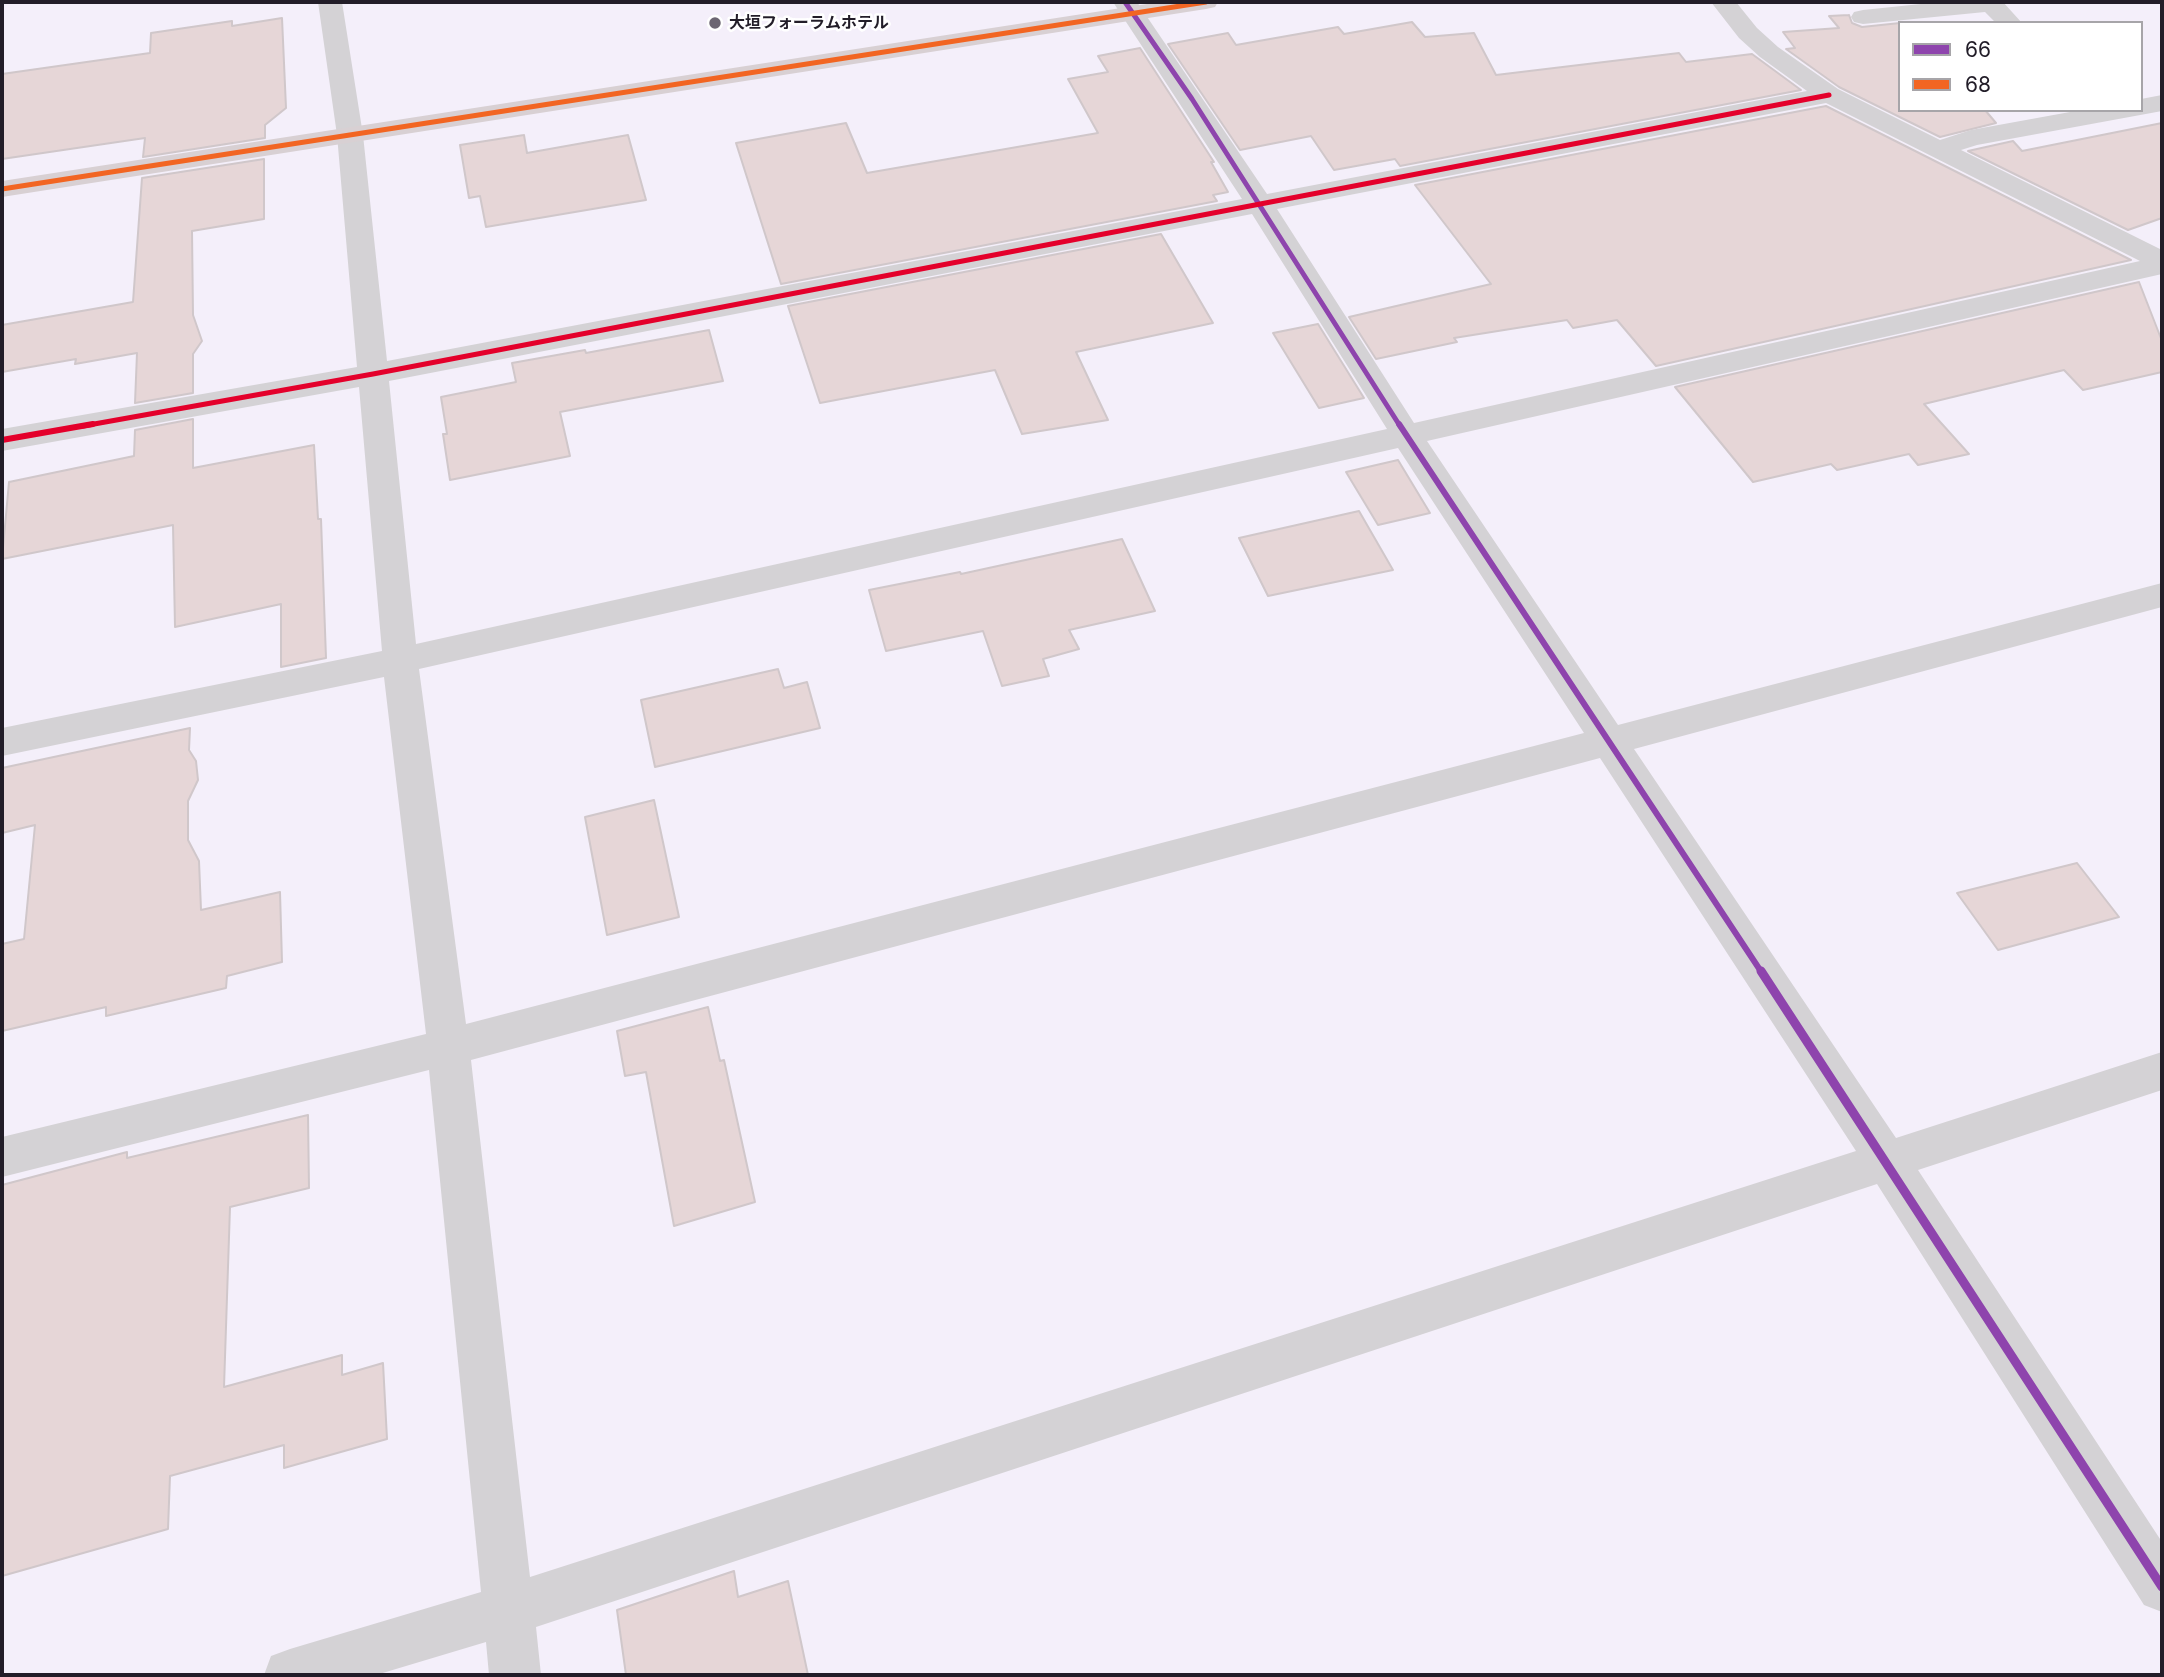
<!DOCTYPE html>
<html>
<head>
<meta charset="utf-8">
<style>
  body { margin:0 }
  #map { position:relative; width:2164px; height:1677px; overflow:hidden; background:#f4effa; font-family:Inter,sans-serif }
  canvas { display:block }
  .frame { position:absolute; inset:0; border:4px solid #221d28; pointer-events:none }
  .legend { position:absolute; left:1898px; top:21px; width:245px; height:91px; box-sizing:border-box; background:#fff; border:2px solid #a7a5a9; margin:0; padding:9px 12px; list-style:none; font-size:21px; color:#221d28 }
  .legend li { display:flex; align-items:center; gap:14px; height:35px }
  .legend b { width:35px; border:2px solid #a7a5a9 }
</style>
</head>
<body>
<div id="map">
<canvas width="2164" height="1677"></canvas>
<div class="frame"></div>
<ul class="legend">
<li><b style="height:9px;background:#8e44ad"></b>66</li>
<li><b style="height:9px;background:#f26522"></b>68</li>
</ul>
</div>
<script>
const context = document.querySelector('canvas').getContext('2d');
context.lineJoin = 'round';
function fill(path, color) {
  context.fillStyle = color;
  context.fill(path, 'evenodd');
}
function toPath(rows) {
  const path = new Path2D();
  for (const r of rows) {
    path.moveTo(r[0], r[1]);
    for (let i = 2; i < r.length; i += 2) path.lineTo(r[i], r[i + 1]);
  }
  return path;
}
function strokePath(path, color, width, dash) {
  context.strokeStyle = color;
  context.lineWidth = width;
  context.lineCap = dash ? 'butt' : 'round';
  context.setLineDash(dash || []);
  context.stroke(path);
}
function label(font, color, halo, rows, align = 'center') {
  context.font = font + ' Inter,"Noto Sans JP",sans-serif';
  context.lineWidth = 5;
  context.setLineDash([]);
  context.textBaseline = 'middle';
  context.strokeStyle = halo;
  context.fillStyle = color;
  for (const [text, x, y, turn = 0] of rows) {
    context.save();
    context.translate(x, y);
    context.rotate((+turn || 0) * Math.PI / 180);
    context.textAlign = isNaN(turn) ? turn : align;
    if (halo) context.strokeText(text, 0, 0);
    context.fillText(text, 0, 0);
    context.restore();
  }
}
const building = toPath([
  [1849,15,1852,23,1862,27,1900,23,1900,110,1985,110,1996,123,1940,137,1839,87,1786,49,1795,48,1783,32,1839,28,1829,16,1849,15],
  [282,18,286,108,265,125,265,138,143,157,145,138,2,159,2,74,150,53,151,33,232,21,232,26,282,18],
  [1412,22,1425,37,1474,33,1496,75,1679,53,1686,62,1752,54,1801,90,1400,166,1395,159,1334,170,1311,136,1240,150,1168,44,1228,33,1236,45,1338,27,1344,34,1412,22],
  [1140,48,1214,162,1211,162,1228,192,1213,195,1217,201,781,284,736,143,846,123,867,173,1098,133,1068,79,1108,72,1098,56,1140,48],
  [1826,106,2131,260,1656,366,1617,320,1573,328,1567,320,1454,338,1457,342,1376,359,1349,317,1491,284,1415,185,1826,106],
  [2162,123,2162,218,2128,230,1968,151,2013,141,2022,151,2162,123],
  [524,135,527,153,628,135,646,200,486,227,480,196,469,198,460,145,524,135],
  [264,159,264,219,192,231,193,315,202,341,193,354,193,393,135,403,137,353,75,364,76,359,2,372,2,325,133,302,142,178,264,159],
  [1161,234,1213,323,1076,352,1108,420,1022,434,995,370,820,403,788,306,1161,234],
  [2139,282,2162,341,2162,372,2083,390,2064,370,1924,404,1969,454,1918,465,1909,454,1837,470,1831,464,1753,482,1675,387,2139,282],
  [1318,324,1364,398,1319,408,1273,333,1318,324],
  [709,330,723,381,560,412,570,456,450,480,443,434,447,434,441,397,516,382,512,363,585,350,586,353,709,330],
  [193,419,193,468,314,445,318,519,321,519,326,658,281,667,281,604,175,627,173,525,2,559,9,482,134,456,135,430,193,419],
  [1398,460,1430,513,1378,525,1346,472,1398,460],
  [1359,511,1393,570,1268,596,1239,538,1359,511],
  [1122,539,1155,611,1069,630,1079,649,1043,659,1049,676,1002,686,983,631,886,651,869,590,960,572,961,574,1122,539],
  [778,669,784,688,807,682,820,728,655,767,641,700,778,669],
  [190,728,189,750,196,761,198,780,188,801,188,840,199,861,201,910,280,892,282,962,227,976,226,988,106,1016,106,1007,2,1031,2,944,24,939,35,825,2,833,2,768,190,728],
  [654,800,679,917,607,935,585,817,654,800],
  [2077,863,2119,917,1998,950,1957,893,2077,863],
  [708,1007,720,1061,724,1060,755,1202,674,1226,646,1072,625,1076,617,1031,708,1007],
  [308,1115,309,1188,230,1207,224,1387,342,1355,342,1375,383,1363,387,1439,284,1468,284,1445,170,1476,168,1529,2,1576,2,1185,127,1152,127,1158,308,1115],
  [734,1571,738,1597,788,1581,808,1675,626,1675,617,1610,734,1571]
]);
const minor = toPath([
  [318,2,342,2,363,135,387,361,1242,199,1113,2,1137,2,1267,194,1807,91,1760,57,1739,38,1711,2,1736,2,1757,28,1778,47,1838,89,1940,140,1971,130,2081,110,2141,110,2141,99,2162,95,2162,111,1977,145,1961,150,2162,250,2162,274,1427,441,1618,725,2162,583,2162,607,1634,749,1896,1138,2162,1052,2162,1090,1918,1170,2162,1542,2162,1612,2144,1605,1877,1184,536,1627,541,1675,489,1675,486,1642,376,1675,264,1675,271,1656,290,1649,481,1592,429,1070,2,1177,2,1137,426,1034,384,677,2,756,2,728,382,651,359,387,2,451,2,429,357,367,337,135,318,2],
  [1826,103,2140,261,1414,423,1277,209,1826,103],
  [1252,214,1387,429,416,644,389,381,1252,214],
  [1398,448,1584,733,466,1024,419,669,1398,448],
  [1600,758,1856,1151,530,1577,471,1060,1600,758],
  [1940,2,2003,2,2022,23,1996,23,1985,12,1863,24,1854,22,1851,17,1854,12,1863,10,1940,2]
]);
const major = toPath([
  [1160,2,1218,2,1215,7,1206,9,2,197,2,181,1160,2]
]);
const bus1Far2 = toPath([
  [1125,2,1192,99,1400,426]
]);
const bus1Far1 = toPath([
  [1399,424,1762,973]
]);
const bus1 = toPath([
  [1761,971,2162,1587]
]);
const bus2 = toPath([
  [2,189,1206,2]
]);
const bus3Far1 = toPath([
  [83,426,373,374,1829,95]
]);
const bus3 = toPath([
  [2,440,93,424]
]);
const markers = [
  [715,23,7,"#6c6672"]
];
const farPoinames = [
  ["大垣フォーラムホテル",729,23]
];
fill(building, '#e6d6d7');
strokePath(building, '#d0c7ca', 2);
fill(minor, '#d4d2d5');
fill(major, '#d8d0d3');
strokePath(bus1Far2, '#8e44ad', 5);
strokePath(bus1Far1, '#8e44ad', 6);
strokePath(bus1, '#8e44ad', 9);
strokePath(bus2, '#f26522', 5);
strokePath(bus3Far1, '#e4002b', 5);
strokePath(bus3, '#e4002b', 6);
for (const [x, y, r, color] of markers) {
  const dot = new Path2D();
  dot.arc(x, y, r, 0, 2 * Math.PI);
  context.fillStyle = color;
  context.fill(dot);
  strokePath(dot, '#fff', 2.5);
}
label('bold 16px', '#221d28', '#fff', farPoinames, 'left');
</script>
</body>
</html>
